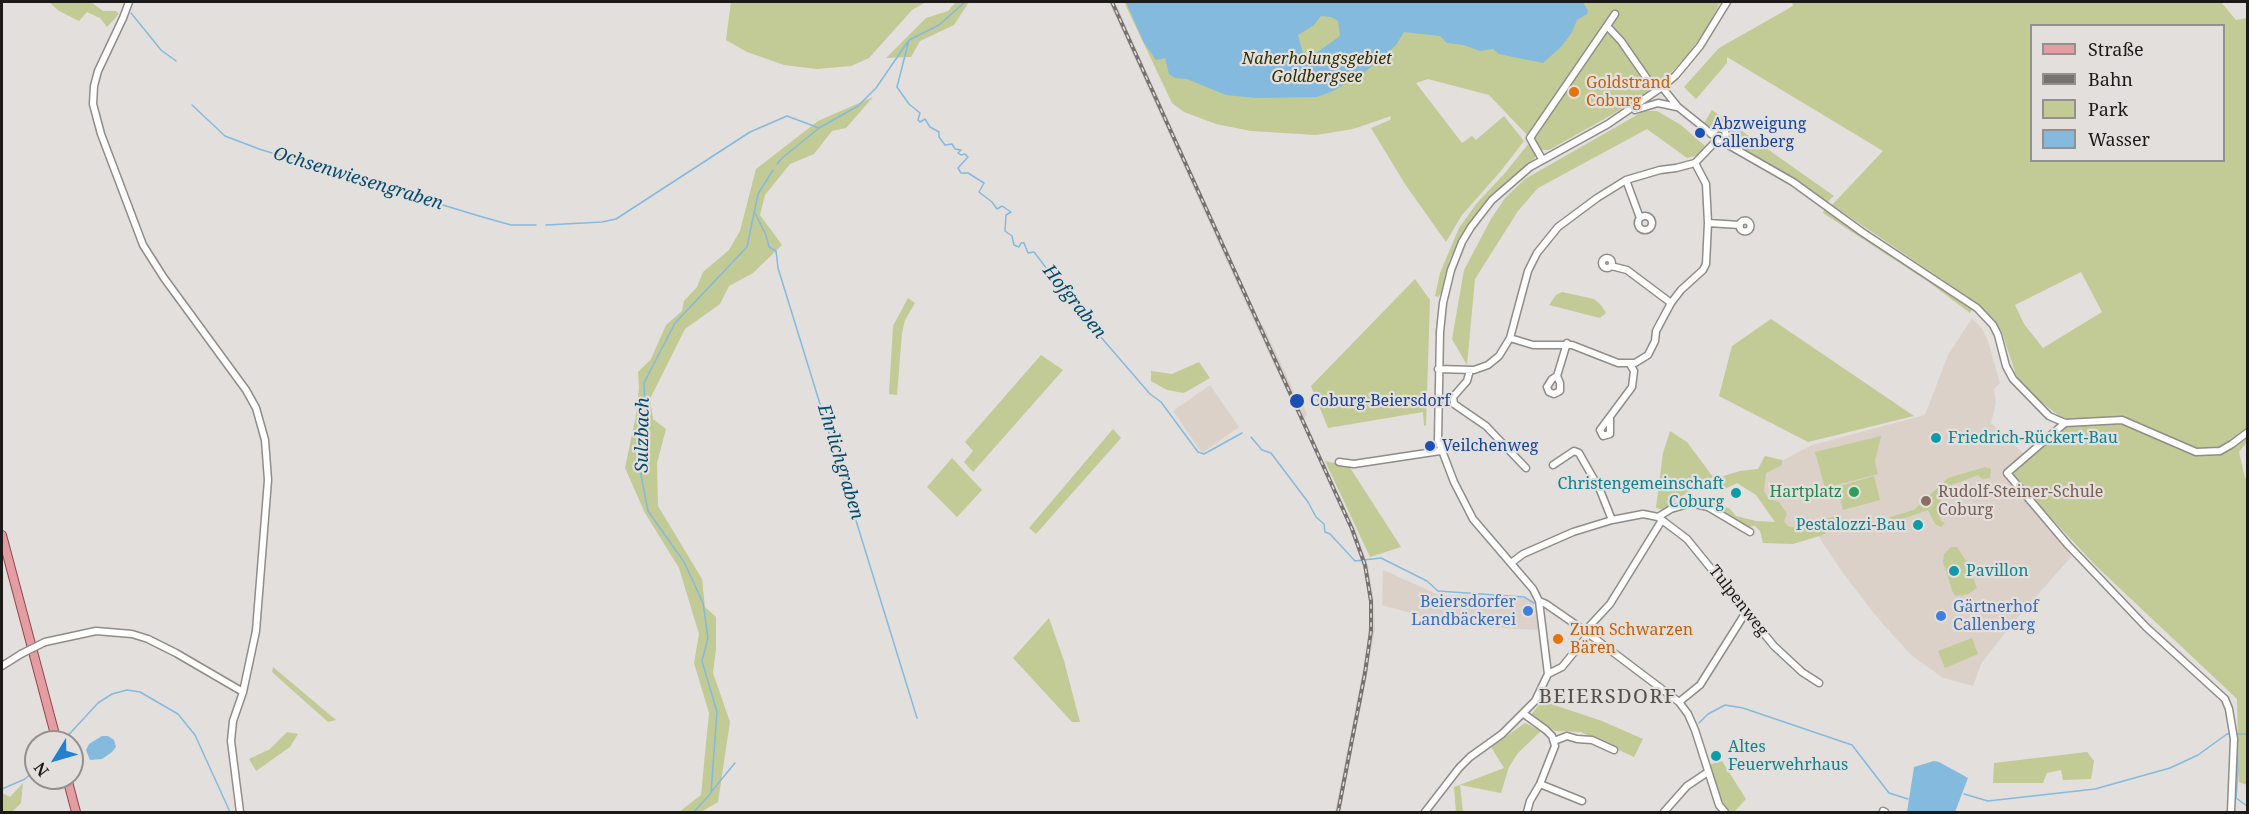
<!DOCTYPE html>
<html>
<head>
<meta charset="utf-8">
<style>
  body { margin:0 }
  #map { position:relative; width:2249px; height:814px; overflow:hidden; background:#e3dfdc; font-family:"Noto Serif",serif }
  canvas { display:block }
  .frame { position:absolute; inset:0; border:3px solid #1c1a19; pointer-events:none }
  .legend { position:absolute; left:2030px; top:24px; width:195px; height:138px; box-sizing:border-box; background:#e3dfdc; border:2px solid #93908e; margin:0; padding:8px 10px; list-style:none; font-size:18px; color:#1c1a19 }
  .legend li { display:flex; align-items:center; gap:12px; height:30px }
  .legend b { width:30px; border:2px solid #93908e }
  .north { position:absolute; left:24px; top:730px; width:60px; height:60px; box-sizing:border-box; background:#e3dfdc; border:2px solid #93908e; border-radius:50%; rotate:233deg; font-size:16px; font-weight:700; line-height:24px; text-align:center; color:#1c1a19 }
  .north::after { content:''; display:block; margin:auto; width:21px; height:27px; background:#2480cc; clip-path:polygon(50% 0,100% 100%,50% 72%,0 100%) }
</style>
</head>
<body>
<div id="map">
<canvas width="2249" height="814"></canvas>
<div class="frame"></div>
<ul class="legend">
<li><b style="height:8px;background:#e49ea3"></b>Straße</li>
<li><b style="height:8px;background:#757270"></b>Bahn</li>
<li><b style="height:16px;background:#c2ca96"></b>Park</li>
<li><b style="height:16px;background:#84bade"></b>Wasser</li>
</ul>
<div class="north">N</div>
</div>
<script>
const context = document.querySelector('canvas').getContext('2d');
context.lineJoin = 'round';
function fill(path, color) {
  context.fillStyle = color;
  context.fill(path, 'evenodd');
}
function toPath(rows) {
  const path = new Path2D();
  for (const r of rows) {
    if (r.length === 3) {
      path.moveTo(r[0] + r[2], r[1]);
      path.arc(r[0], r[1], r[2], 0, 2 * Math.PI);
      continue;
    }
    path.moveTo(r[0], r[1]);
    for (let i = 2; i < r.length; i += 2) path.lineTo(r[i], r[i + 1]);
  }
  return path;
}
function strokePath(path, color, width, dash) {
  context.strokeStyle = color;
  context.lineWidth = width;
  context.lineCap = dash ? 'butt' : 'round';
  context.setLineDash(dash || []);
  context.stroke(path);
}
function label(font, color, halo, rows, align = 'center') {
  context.font = font + ' "Noto Serif",serif';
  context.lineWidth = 4.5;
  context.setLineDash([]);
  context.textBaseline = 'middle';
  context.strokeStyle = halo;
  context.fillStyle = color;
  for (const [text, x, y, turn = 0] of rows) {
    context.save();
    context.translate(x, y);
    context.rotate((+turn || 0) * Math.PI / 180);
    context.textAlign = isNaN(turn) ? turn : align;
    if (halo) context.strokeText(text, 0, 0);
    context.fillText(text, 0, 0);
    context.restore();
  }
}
const built = toPath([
  [1109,2,1115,2,1261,325,1263,325,1299,402,1301,401,1307,414,1304,419,1319,451,1315,451,1257,328],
  [1972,318,1983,330,1988,341,2000,383,1994,389,1996,403,1991,423,2023,453,2002,473,2064,544,2071,557,2011,625,1981,664,1973,686,1943,678,1911,655,1876,616,1840,569,1810,523,1799,528,1788,526,1753,476,1812,445,1925,415,1948,355],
  [1210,385,1239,427,1202,453,1173,411],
  [1318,458,1322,459,1357,533,1365,557,1361,558,1353,533],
  [1368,565,1374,602,1375,629,1360,713,1355,711,1367,648,1370,611,1364,566],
  [1383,570,1439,595,1513,596,1533,601,1539,630,1457,626,1382,605],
  [1354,716,1358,716,1339,812,1335,812]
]);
const green = toPath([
  [49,2,91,2,103,11,116,11,119,14,107,27,100,18,87,12,79,21,59,11],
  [731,2,926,2,912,10,869,58,851,66,817,69,784,65,747,52,726,40],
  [956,2,969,2,954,25,920,41,911,57,886,58,926,18,948,11],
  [1124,2,1720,2,1707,29,1685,58,1660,84,1613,114,1549,150,1542,150,1533,138,1530,138,1489,95,1428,79,1416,83,1462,143,1472,136,1476,140,1504,116,1524,141,1500,172,1462,215,1446,242,1405,184,1371,128,1390,120,1391,116,1353,129,1316,135,1251,131,1216,124,1184,112,1172,103],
  [1792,2,2221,2,2236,20,2247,18,2248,441,2239,452,2245,478,2248,478,2247,785,2239,782,2237,699,2095,565,2013,477,2014,470,2062,427,2062,418,2032,395,2016,375,2002,332,1974,301,1832,205,1883,151,1727,57,1727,63,1696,99,1684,87,1719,48,1793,6],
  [2032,26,2224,26,2224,160,2032,160],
  [2081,272,2102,312,2043,348,2024,324,2015,305],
  [873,97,846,128,832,131,814,154,790,164,765,195,760,215,782,245,753,273,729,286,720,304,685,329,650,399,653,419,666,429,657,463,658,506,702,579,705,607,716,617,716,649,713,673,730,722,718,802,701,812,679,812,701,795,709,713,694,663,699,634,679,568,645,513,625,468,636,415,639,388,638,372,651,359,666,325,682,311,684,301,697,287,703,272,729,250,740,231,756,169,818,121],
  [1712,110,1834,196,1827,202,1776,168,1728,142,1729,131,1724,127,1720,125,1711,127,1704,123],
  [1644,111,1657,111,1681,125,1705,146,1699,155,1687,158,1647,129,1538,188,1518,211,1475,279,1467,365,1452,339,1464,270,1491,219,1505,198,1525,179],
  [1529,143,1536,152,1535,158,1502,186,1462,234,1449,261,1441,293,1438,297,1435,296,1440,273,1459,228,1477,203,1505,173],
  [1824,210,1828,210,1952,294,1972,309,1970,313,1930,283,1823,213],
  [1415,279,1430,300,1426,425,1424,426,1423,412,1328,428,1311,386],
  [1562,292,1594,299,1601,305,1606,313,1600,318,1549,305,1556,295],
  [908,298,915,303,905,320,902,333,897,395,889,394,893,326],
  [1771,319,1914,416,1808,442,1719,396,1732,346],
  [1041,355,1063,370,973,472,964,462,973,451,965,442],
  [1199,362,1210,378,1184,393,1167,390,1151,381,1151,371,1172,374],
  [1113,429,1121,438,1036,534,1029,528],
  [1670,431,1687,442,1713,477,1677,499,1665,510,1656,508,1663,453],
  [1881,436,1875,461,1878,474,1825,488,1815,452],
  [1765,456,1782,460,1782,465,1766,473,1764,491,1769,499,1779,502,1787,514,1784,521,1788,526,1799,528,1835,516,1837,524,1823,535,1793,544,1763,543,1760,531,1755,526,1747,527,1713,507,1687,501,1697,496,1708,496,1711,501,1716,501,1719,499,1722,505,1730,509,1736,516,1756,521,1775,522,1756,495,1737,483,1727,488,1721,486,1720,477,1740,471,1758,469],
  [952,458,982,490,957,517,927,487],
  [1325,461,1349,466,1401,547,1370,557],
  [1985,467,1991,469,1990,478,1982,479,1978,475,1949,486,1949,490,1938,495,1943,506,1937,509,1941,521,1945,523,1941,527,1935,524,1928,510,1891,523,1890,517,1914,510,1948,478],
  [1874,476,1880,500,1843,510,1839,494,1832,496,1830,489],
  [1951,547,1957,547,1968,564,1977,588,1968,594,1956,596,1953,593,1943,562,1944,554],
  [1049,618,1064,661,1080,722,1072,722,1013,658],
  [1972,638,1978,654,1945,668,1938,651],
  [273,667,336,720,328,722,272,672],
  [1542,701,1602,721,1643,739,1634,757,1581,732,1555,731,1531,715],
  [1525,723,1541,731,1518,753,1509,767,1501,793,1460,785,1463,812,1456,812,1454,787,1504,768,1491,747],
  [287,732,298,734,290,747,256,771,249,759,270,749],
  [2087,752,2094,761,2091,779,2063,780,2061,770,2047,773,2043,783,1993,783,1994,763],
  [1722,761,1746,799,1734,812,1731,812,1722,801,1708,765],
  [23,783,21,803,12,812,2,812,2,793,10,797]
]);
const water = toPath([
  [1126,2,1583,2,1588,11,1587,14,1577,20,1572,32,1562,46,1543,63,1499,54,1493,49,1480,51,1464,45,1447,43,1440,36,1404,32,1396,45,1365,72,1333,91,1317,97,1256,98,1226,95,1187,79,1175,78,1169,74,1165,58,1156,60,1144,43],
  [1321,16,1331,17,1338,21,1340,36,1305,61,1298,35,1314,25],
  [102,736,108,736,114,740,116,747,112,752,102,759,90,760,86,750,89,744],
  [1934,761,1939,762,1968,778,1955,812,1907,812,1914,767]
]);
const stream = toPath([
  [131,13,161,50,176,61],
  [909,40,897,87,909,104,920,113,918,120,920,122,925,119,930,127,939,132,939,137,945,145,952,144,955,149,961,150,958,153,961,155,965,154,968,157,958,168,961,173,968,173,984,183,979,192,992,202,997,209,1002,206,1011,212,1006,215,1005,231,1012,236,1014,245,1019,247,1021,243,1024,243,1028,253,1034,252,1087,321,1150,394,1161,402,1198,452,1204,454,1242,433],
  [192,105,225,136,259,149,479,216,511,225,536,225],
  [777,164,782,158,819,128,858,106,876,88,909,40,939,25,965,2],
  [755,213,766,235,769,247,776,251,778,268,917,718],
  [546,225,602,222,616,219,750,132,787,116,819,128],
  [1251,437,1262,450,1271,453,1308,502,1316,517,1324,524,1325,532,1330,534,1355,561,1381,558,1427,581,1438,591,1524,597,1534,603],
  [1699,723,1708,714,1725,705,1743,708,1852,745,1889,793,1908,799],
  [2236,734,2248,734],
  [2237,734,2238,770,2236,798,2247,806],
  [62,742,98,703,112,694,127,690,140,692,178,714,195,735,230,812],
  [2,789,25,779,36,769],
  [711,792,735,763],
  [1964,794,1988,801,2095,789,2170,768,2198,755,2227,734,2232,734],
  [694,812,711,793,717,712,702,661,708,638,703,603,684,562,648,511,641,475,646,435,644,383,675,323,747,247,758,194,773,170]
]);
const minor = toPath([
  [129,2,123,18,98,71,94,86,93,104,101,134,143,245,164,278,246,390,256,408,265,440,268,480,256,631,243,692,233,721,231,741,240,812],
  [1607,26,1621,41,1648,80,1662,87],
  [1662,87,1678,107,1718,139,1793,182,1862,232,1977,308,1993,325,1998,335,2006,366,2013,379,2049,416,2065,423,2122,420,2196,452,2220,451,2232,444,2248,432],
  [1635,110,1658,103,1677,107],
  [1711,134,1717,128,1724,129,1726,134,1722,141],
  [1542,159,1530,138,1615,14],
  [1626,180,1640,218],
  [1645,223,7],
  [1745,226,5.5],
  [1708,223,1740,225],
  [1607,263,5],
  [1611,266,1627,270,1671,303],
  [1510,338,1533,345,1572,345,1618,363,1635,363,1648,355,1655,341,1656,331,1671,303,1681,290,1703,270,1706,264,1708,223,1706,184,1695,163],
  [1438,369,1474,370,1488,365,1499,356,1510,338,1528,271,1537,253,1558,227,1597,198,1626,180,1660,170,1676,168,1695,163,1718,139],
  [1470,370,1467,381,1453,397,1454,404,1486,426,1526,468],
  [1557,376,1560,383,1560,391,1554,394,1549,392,1547,387,1552,379,1557,376,1567,343],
  [1610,419,1610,434,1603,436,1600,430,1632,387,1634,371,1630,364],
  [2065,423,2007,473,2068,545,2146,627,2225,699,2229,709,2234,739,2231,812],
  [1339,462,1354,464,1440,451],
  [1553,465,1574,451,1579,453,1600,490,1612,520],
  [1658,517,1687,539,1774,646,1802,672,1819,683],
  [1511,563,1523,554,1573,532,1612,520,1643,514,1658,517,1671,509,1691,503,1708,507,1750,532],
  [1539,601,1546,604,1585,631,1679,702,1688,714,1695,730,1719,805,1725,812],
  [1585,631,1610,604,1662,520],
  [45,642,96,631,132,634,148,639,176,653,243,692],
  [2,666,21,654],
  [1548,674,1562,667,1589,634],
  [1679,702,1700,685,1746,612],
  [1524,714,1546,730,1552,736,1555,746,1540,784,1530,801,1527,812],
  [1554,741,1567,736,1577,739,1592,740,1614,750],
  [1540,784,1582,801],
  [1883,811,1885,812],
  [1425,812,1459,768,1470,757,1502,734,1535,701,1548,674,1539,601,1533,589,1473,519,1454,482,1438,440,1440,332,1443,303,1451,270,1462,242,1471,227,1492,200,1530,167,1608,124,1662,87,1676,75,1700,46,1727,2],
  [1664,812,1687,786,1708,772]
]);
const major = toPath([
  [2,535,57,742],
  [67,778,76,812]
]);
const rail = toPath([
  [1112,2,1352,529,1365,565,1371,601,1371,631,1365,673,1338,812]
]);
const minorBridge = toPath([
  [21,654,45,642]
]);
const markers = [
  [1574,92,6,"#e8710a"],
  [1700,133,6,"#1a4fb4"],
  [1297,401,8,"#1a4fb4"],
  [1936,438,6,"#0f9aa8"],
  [1430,446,6,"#1a4fb4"],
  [1854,492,6,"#2e9e5b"],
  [1736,493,6,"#0f9aa8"],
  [1926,501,6,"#8d6e63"],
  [1918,525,6,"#0f9aa8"],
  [1954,571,6,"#0f9aa8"],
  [1528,611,6,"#3f7fe0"],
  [1941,616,6,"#3f7fe0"],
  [1558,639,6,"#e8710a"],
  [1716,756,6,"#0f9aa8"]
];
const parkNames = [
  ["Naherholungsgebiet",1317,59],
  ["Goldbergsee",1317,77]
];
const foodNames = [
  ["Goldstrand",1586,83],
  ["Coburg",1586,101],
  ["Zum Schwarzen",1570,630],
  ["Bären",1570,648]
];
const transitNames = [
  ["Abzweigung",1712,124],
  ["Callenberg",1712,142],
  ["Coburg-Beiersdorf",1310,401],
  ["Veilchenweg",1442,446]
];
const cultureNames = [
  ["Friedrich-Rückert-Bau",1948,438],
  ["Christengemeinschaft",1724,484,"right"],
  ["Coburg",1724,502,"right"],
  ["Pestalozzi-Bau",1906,525,"right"],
  ["Pavillon",1966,571],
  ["Altes",1728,747],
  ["Feuerwehrhaus",1728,765]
];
const leisureNames = [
  ["Hartplatz",1842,492]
];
const educationNames = [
  ["Rudolf-Steiner-Schule",1938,492],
  ["Coburg",1938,510]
];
const streetNames = [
  ["Tulpenweg",1738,601,52]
];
const shopNames = [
  ["Beiersdorfer",1516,602],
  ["Landbäckerei",1516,620],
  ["Gärtnerhof",1953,607,"left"],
  ["Callenberg",1953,625,"left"]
];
const waterNames = [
  ["Ochsenwiesengraben",358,179,17],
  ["Hofgraben",1074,302,51],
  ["Sulzbach",643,435,-89],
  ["Ehrlichgraben",840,462,73]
];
const quarterNames = [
  ["BEIERSDORF",1608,697]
];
fill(built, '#dbd1c8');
fill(green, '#c2ca96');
fill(water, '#84bade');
strokePath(stream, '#84bade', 1.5);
strokePath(minor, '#908c89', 9);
strokePath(major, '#92464b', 10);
strokePath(minor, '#fff', 6);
strokePath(major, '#e49ea3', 8);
strokePath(rail, '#757270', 4);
strokePath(rail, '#e3dfdc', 1.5, [4.5]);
strokePath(minorBridge, '#908c89', 9, []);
strokePath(minorBridge, '#fff', 6);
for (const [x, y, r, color] of markers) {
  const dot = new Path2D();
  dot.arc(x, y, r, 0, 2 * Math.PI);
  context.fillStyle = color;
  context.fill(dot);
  strokePath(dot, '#e3dfdc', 2);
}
label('italic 16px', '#2b3003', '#e3dfdc', parkNames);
label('16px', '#c56008', '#e3dfdc', foodNames, 'left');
label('16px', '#164399', '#e3dfdc', transitNames, 'left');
label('16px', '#0d838f', '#e3dfdc', cultureNames, 'left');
label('16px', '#27864d', '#e3dfdc', leisureNames, 'right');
label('16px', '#785e54', '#e3dfdc', educationNames, 'left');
label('16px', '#1c1a19', '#e3dfdc', streetNames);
label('16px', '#366cbe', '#e3dfdc', shopNames, 'right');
label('italic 18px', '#034b6e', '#e3dfdc', waterNames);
context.letterSpacing = '1.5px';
label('20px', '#53504d', '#e3dfdc', quarterNames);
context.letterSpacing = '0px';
</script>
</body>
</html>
